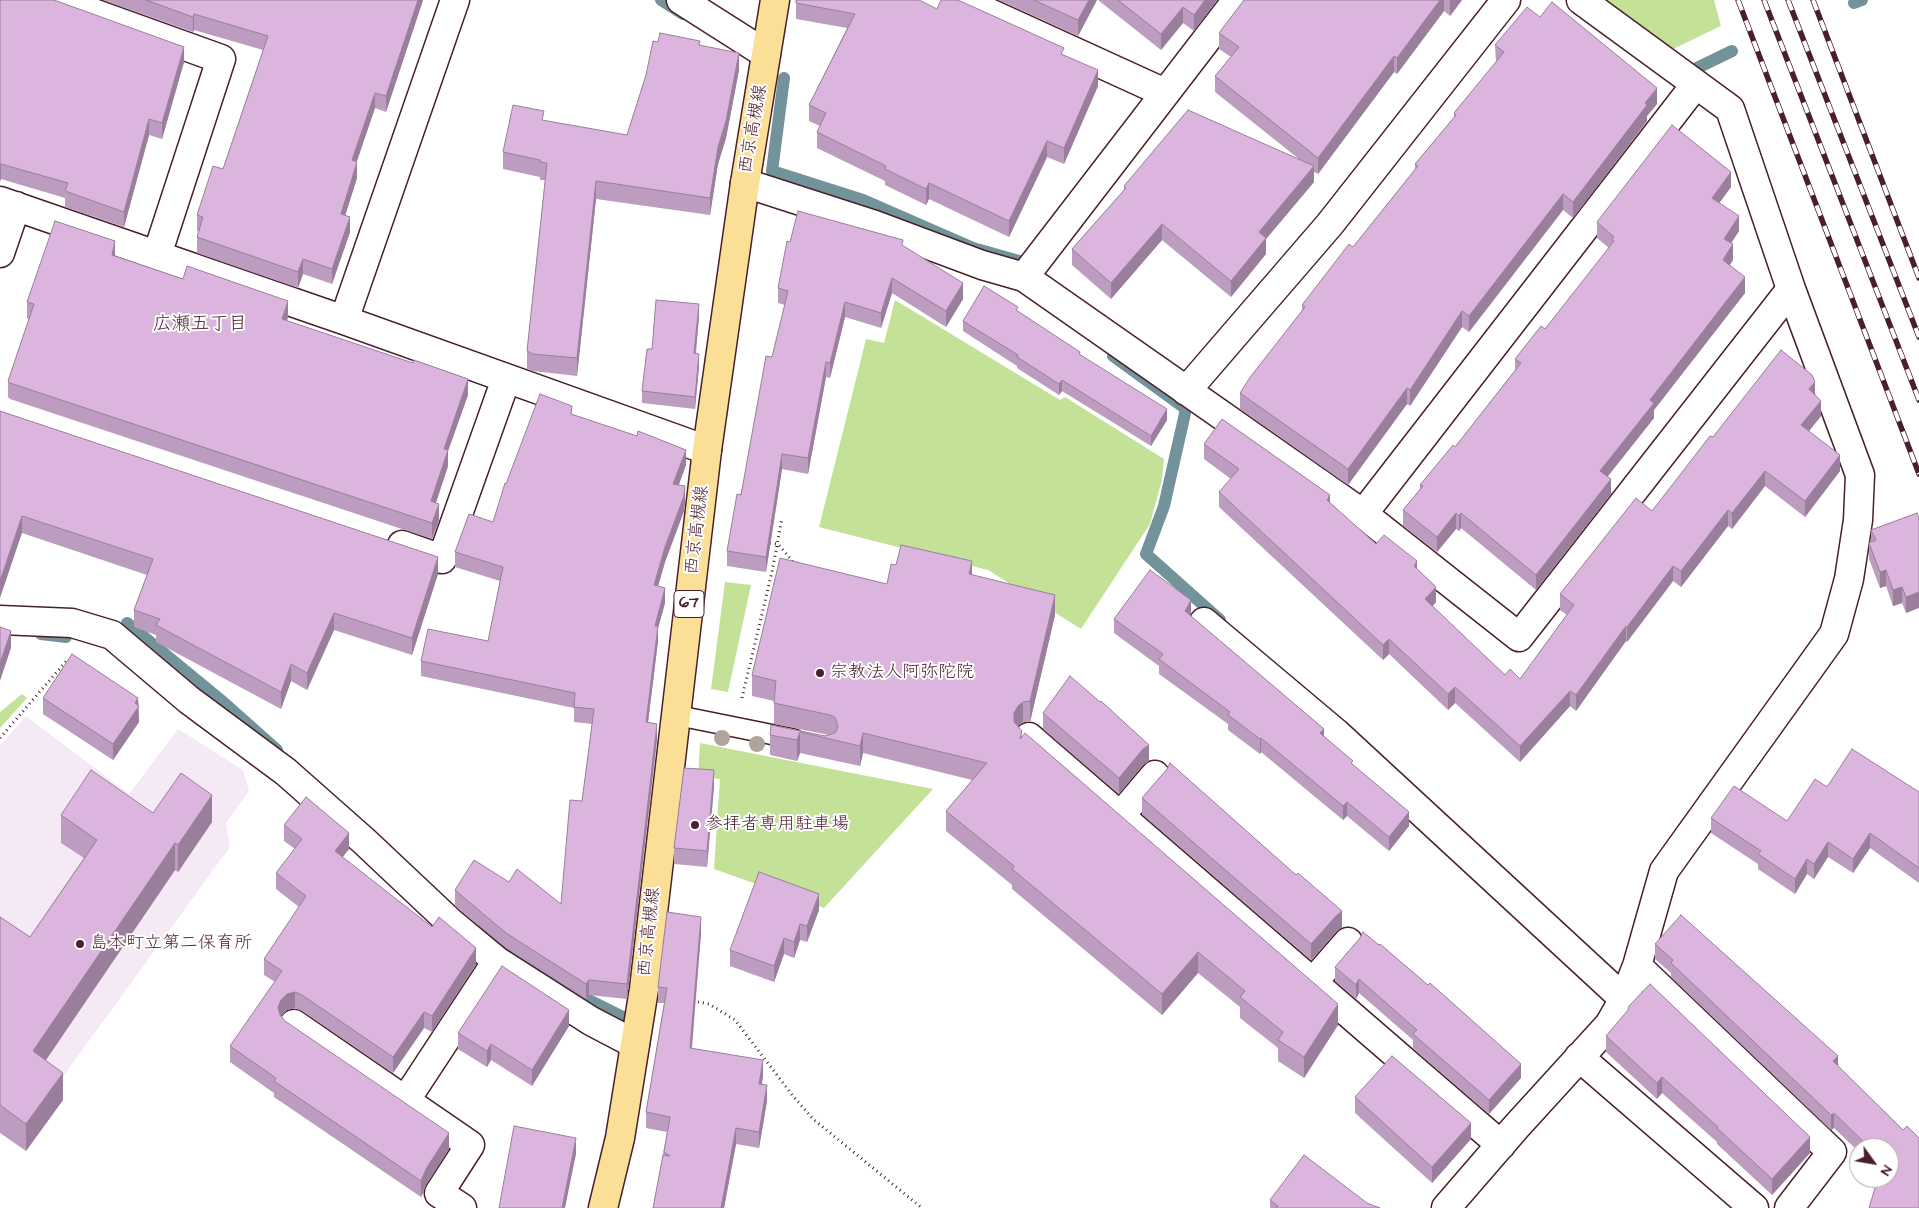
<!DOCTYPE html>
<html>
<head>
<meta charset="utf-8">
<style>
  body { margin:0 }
  #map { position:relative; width:1919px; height:1208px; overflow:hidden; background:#fff; font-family:"Architects Daughter",sans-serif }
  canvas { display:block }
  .north { position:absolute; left:1849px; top:1138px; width:50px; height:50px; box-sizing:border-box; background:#fff; border:1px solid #b7a5aa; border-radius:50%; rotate:122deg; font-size:14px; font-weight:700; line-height:20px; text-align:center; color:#4a1f2b }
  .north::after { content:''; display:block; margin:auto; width:18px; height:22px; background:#4a1f2b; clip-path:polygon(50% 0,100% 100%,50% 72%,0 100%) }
</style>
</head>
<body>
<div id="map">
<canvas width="1919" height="1208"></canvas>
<div class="north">N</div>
</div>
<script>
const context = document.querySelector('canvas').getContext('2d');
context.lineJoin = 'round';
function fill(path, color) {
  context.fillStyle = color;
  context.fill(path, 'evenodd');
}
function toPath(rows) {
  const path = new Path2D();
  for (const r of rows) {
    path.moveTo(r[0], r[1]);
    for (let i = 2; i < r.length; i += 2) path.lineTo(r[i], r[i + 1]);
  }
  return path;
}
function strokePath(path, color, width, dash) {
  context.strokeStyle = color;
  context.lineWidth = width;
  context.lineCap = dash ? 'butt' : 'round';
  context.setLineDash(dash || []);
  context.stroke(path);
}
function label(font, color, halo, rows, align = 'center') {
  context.font = font + ' "Architects Daughter","Klee One",sans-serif';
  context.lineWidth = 4;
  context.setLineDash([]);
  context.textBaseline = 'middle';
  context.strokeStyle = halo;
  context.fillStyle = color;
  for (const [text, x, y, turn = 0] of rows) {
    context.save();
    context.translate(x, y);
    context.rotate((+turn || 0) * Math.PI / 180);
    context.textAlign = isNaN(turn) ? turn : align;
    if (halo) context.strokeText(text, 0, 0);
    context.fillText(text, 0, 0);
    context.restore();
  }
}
const built = toPath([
  [26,716,129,794,178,729,243,770,249,791,226,823,230,847,59,1082,0,1040,0,745]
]);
const green = toPath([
  [1602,0,1714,0,1721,26,1671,50],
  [895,300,1060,400,1065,397,1164,459,1162,480,1150,524,1081,629,988,570,819,527,866,339,884,343],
  [725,582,751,585,728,692,711,689],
  [22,694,27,698,0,728,0,712],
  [700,743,933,789,824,908,714,869,720,779,698,777]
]);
const stream = toPath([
  [661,0,683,14],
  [1854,3,1862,0],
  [1695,69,1732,51],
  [784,78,772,171,863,200,973,248,1019,261],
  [1113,356,1186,409,1164,506,1146,554,1220,620],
  [127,623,223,702,277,750],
  [41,634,66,637],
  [478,930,571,991,633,1022]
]);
const path = toPath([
  [770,543,778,544,794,563],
  [742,698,772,572,782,518],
  [0,738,68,659],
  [693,1001,709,1004,735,1020,793,1096,813,1119,922,1208]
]);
const service = toPath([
  [675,715,794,739]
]);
const minor = toPath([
  [57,0,221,59,157,255],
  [681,0,766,54],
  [961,0,1165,93],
  [745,183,875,225,982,265,1024,277,1363,514,1519,637,1791,289],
  [0,201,344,320,707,450],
  [0,253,16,206],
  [1024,277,1237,0],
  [344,320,455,0],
  [1186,391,1330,224,1506,0],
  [1363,514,1696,84],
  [402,545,442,559,506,379],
  [0,620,72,623,112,635,189,700,286,772,364,841,450,922,497,961,591,1021,635,1044],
  [1204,622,1336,733,1624,999],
  [1029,737,1501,1145],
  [1121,815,1155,775],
  [1637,966,1832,1152,1789,1208],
  [1313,982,1348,942],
  [294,1024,470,1145,439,1193,462,1208],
  [1579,1057,1754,1208],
  [405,1101,497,961],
  [1446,1208,1516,1127,1609,1025,1624,999,1637,966,1664,871,1834,634,1849,579,1858,520,1860,475,1791,289,1730,109,1581,0]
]);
const primary = toPath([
  [603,1208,620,1138,644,989,707,450,745,183,775,0]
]);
const rail = toPath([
  [1738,0,1919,474],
  [1764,0,1919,400],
  [1788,0,1919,337],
  [1813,0,1919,278]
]);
const trees = [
  [722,738],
  [757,744]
];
const wall = toPath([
  [0,0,184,62,162,139,149,135,124,227,65,207,65,198,1,179],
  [103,0,423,0,386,112,375,108,356,162,357,178,345,215,350,232,332,284,303,274,298,288,197,253,197,237,199,231,197,231,197,215,223,169,263,50,194,30,193,32],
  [999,0,1097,0,1078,36],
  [1098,0,1217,0,1194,31,1183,23,1161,50],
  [1244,0,1462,0,1450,16,1444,11,1397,74,1394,72,1318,174,1314,172,1314,182,1266,239,1266,254,1231,297,1162,240,1111,299,1072,265,1072,249,1124,190,1124,186,1299,159,1215,92,1215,76,1231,57,1219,49,1219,33],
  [796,3,937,9,1064,55,1098,86,1064,164,1047,157,1009,237,929,199,926,205,885,185,885,181,817,148,817,132,820,126,809,121,809,105,847,28,796,19],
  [1540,17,1657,104,1647,116,1647,121,1573,218,1563,210,1469,332,1462,327,1410,406,1407,404,1348,485,1240,409,1240,393,1302,311,1302,305,1353,247,1415,169,1415,164,1454,118,1454,113,1496,62,1495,45],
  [658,42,700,46,739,70,726,138,718,164,710,215,596,199,577,376,533,371,527,369,527,351,545,180,540,180,540,177,503,169,503,152,544,121,627,135,646,75],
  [1731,187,1719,203,1739,231,1731,243,1733,260,1729,265,1745,293,1654,410,1654,418,1608,476,1611,494,1536,590,1461,528,1459,531,1456,529,1437,552,1403,526,1403,510,1420,489,1420,485,1455,447,1515,370,1515,359,1545,329,1609,248,1597,238,1597,222],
  [790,242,903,246,963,299,946,327,892,293,881,328,845,317,830,378,826,377,808,474,782,469,766,572,727,566,727,551,785,305,778,303,778,288],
  [115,256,288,317,287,321,468,395,448,451,448,466,436,503,439,520,432,539,10,399,8,397,8,381,29,319,27,318,27,302],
  [1018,311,1080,355,1167,420,1151,446,1062,391,1059,395,1017,368,1017,366,963,331,963,321],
  [699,317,696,354,699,366,695,409,642,403,642,391,652,349],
  [1815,394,1821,416,1809,431,1840,471,1805,517,1765,486,1732,529,1728,526,1681,587,1673,581,1627,642,1626,641,1576,711,1570,706,1520,762,1455,703,1448,710,1389,654,1383,660,1219,507,1219,492,1231,479,1204,459,1204,444,1330,503,1376,544,1417,569,1436,602,1432,607,1505,675,1520,679,1567,615,1560,610,1560,594,1652,511,1713,437],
  [0,411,438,574,412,655,334,630,307,690,291,681,281,709,156,642,156,635,134,627,134,610,147,575,22,533],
  [572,414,686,465,679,485,685,501,684,511,665,562,658,586,665,603,658,628,658,641,648,723,657,739,627,999,589,995,586,999,506,948,455,906,455,890,509,882,561,904,582,801,592,724,574,722,574,708,421,676,421,661,488,641,500,581,455,567,455,552,493,522,506,484],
  [1917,513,1906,613,1902,603,1893,606,1886,586,1880,588,1869,559,1869,543,1871,542,1871,530],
  [896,565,972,575,1055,615,1030,722,1023,722,1018,726,1022,737,1338,1025,1304,1078,1278,1061,1278,1048,1240,1018,1240,1007,1198,973,1162,1015,1012,889,1012,885,946,831,946,811,972,780,863,753,860,766,800,753,797,761,770,755,770,735,771,725,825,736,829,735,774,724,774,701,752,696,752,675,887,584],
  [1191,614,1190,616,1324,736,1353,765,1409,826,1389,851,1347,816,1343,820,1261,752,1260,754,1228,730,1228,724,1159,674,1159,666,1114,633,1114,619],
  [43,698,138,698,139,722,113,760,43,714],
  [1043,713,1149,761,1143,765,1119,794,1043,729],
  [714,786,707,867,674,864,674,848],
  [1827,787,1919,792,1919,883,1870,848,1853,873,1828,857,1814,879,1807,874,1795,894,1758,869,1758,864,1711,833,1711,818,1787,821],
  [1142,798,1296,875,1342,927,1336,932,1311,960,1142,814],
  [153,813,212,822,178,872,175,870,46,1060,63,1100,26,1151,0,1133,0,917,30,937,84,858,61,843,61,815],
  [284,825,349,849,342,857,476,964,432,1032,424,1028,393,1073,302,1011,295,1008,287,1010,281,1016,285,1021,449,1149,426,1185,421,1197,274,1097,274,1093,230,1062,230,1046,275,982,264,975,264,959,299,907,276,889,276,873,295,849,284,841],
  [819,910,807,942,800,940,794,958,784,954,774,982,730,966,730,950],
  [701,933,692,1049,763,1076,762,1084,767,1101,759,1148,736,1144,724,1208,653,1208,667,1132,646,1128,646,1112,664,1003,658,1003,658,987],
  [1655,944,1838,1066,1903,1130,1889,1148,1859,1148,1859,1152,1834,1128,1831,1130,1671,977,1671,973,1655,959],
  [1379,945,1521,1078,1489,1114,1413,1048,1413,1040,1359,993,1356,999,1335,981,1335,967],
  [569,1026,532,1086,491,1060,487,1067,458,1049,458,1033],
  [1606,1036,1810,1153,1772,1195,1717,1144,1717,1142,1662,1093,1657,1099,1606,1052],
  [1355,1097,1471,1139,1432,1183,1355,1113],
  [1270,1200,1367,1203,1380,1208,1270,1208]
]);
const shadedWall = toPath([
  [418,0,423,0,386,112,386,96],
  [1089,0,1097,0,1078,36,1078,20],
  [1205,0,1217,0,1194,31,1194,15],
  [1440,0,1444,0,1444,11,1397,74,1397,58],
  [1450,0,1462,0,1450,16],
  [1183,7,1183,23,1161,50,1161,34],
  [194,14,194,30,193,32,193,17],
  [184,47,184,62,162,139,162,123],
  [739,53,739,70,726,138,718,164,710,215,710,198,718,147],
  [1394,56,1394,72,1318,174,1318,158],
  [1098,70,1098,86,1064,164,1064,148],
  [1657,88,1657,104,1647,116,1647,121,1573,218,1573,202,1645,103],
  [375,93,375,108,352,176,352,160],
  [149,119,149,135,124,227,124,212],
  [1047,141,1047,157,1009,237,1009,221],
  [357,162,357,178,341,229,341,214],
  [1,164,1,179,0,182,0,166],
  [1314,166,1314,182,1266,239,1266,254,1231,297,1231,281,1259,232],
  [1731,172,1731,187,1712,213,1712,198],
  [596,181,596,199,577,376,577,358],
  [929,183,929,199,926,205,926,189],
  [1563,194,1563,210,1469,332,1469,316],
  [1739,216,1739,231,1724,254,1724,239],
  [350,217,350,232,332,284,332,269],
  [1162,224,1162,240,1111,299,1111,283],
  [115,241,115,257,112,255],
  [1733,244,1733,260,1723,276,1723,260],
  [303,259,303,274,298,288,298,272],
  [1745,277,1745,293,1654,410,1654,418,1600,486,1600,471,1650,400],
  [892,278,892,293,881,328,881,313],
  [963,283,963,299,946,327,946,311],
  [288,301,288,317,282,335,282,319],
  [845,302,845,317,830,378,830,363],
  [699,304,699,317,694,366,694,353],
  [1462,311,1462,327,1410,406,1410,390],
  [699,354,699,366,695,409,695,397],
  [826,362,826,377,808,474,808,458],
  [468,379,468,395,448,451,448,466,431,517,431,501,444,449],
  [1062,380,1062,391,1059,395,1059,384],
  [1815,382,1815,398,1809,389],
  [1407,388,1407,404,1348,485,1348,469],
  [1821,401,1821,416,1801,441,1801,425],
  [1167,409,1167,420,1151,446,1151,436],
  [686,450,686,465,673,499,673,484],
  [782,454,782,469,766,572,766,557],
  [1840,455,1840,471,1805,517,1805,501],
  [1765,471,1765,486,1732,529,1732,513],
  [1611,479,1611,494,1536,590,1536,575],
  [685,486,685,501,684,511,665,562,654,600,654,585,665,547],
  [1330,495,1330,510,1327,500],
  [439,504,439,520,432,539,432,523],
  [1728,510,1728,526,1681,587,1681,571],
  [1456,513,1456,529,1437,552,1437,537],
  [1461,513,1461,528,1459,531,1459,516],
  [22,516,22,533,0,598,0,581],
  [438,557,438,574,412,655,412,638],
  [972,561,972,581,969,574],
  [1417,561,1417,577,1414,566],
  [1673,566,1673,581,1627,642,1627,627],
  [1886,570,1886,586,1880,588,1880,572],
  [1436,587,1436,602,1425,615,1425,599],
  [1902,587,1902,603,1893,606,1893,590],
  [665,588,665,603,658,628,658,641,646,738,646,722,655,626],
  [1919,592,1919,608,1906,613,1906,597],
  [1055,595,1055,615,1030,722,1030,701],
  [1191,600,1191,614,1185,625,1185,611],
  [334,613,334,630,307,690,307,673],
  [1626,626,1626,641,1576,711,1576,695],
  [11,631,11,648,0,681,0,663],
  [1389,639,1389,654,1383,660,1383,645],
  [291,664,291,681,281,709,281,692],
  [1455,687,1455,703,1448,710,1448,694],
  [1570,691,1570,706,1520,762,1520,746],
  [138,698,139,722,113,760,113,744],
  [1023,702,1023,722,1018,726,1014,734,1014,713,1018,706],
  [657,724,657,739,627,999,627,984],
  [1324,729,1324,743,1320,733],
  [800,732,800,753,797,761,797,740],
  [863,733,863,753,860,766,860,746],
  [1261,738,1261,752,1260,754,1260,739],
  [1149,745,1149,761,1143,765,1119,794,1119,778,1143,749],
  [714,770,714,786,707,867,707,851],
  [212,795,212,822,178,872,178,845],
  [1347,802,1347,816,1343,820,1343,806],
  [1409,812,1409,826,1389,851,1389,837],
  [349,833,349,849,335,867,335,851],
  [1870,833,1870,848,1853,873,1853,859],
  [1828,842,1828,857,1814,879,1814,864],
  [175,843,175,870,33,1079,33,1051],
  [1807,859,1807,874,1795,894,1795,879],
  [819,894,819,910,807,942,807,926],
  [1342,911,1342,927,1336,932,1311,960,1311,944,1336,916],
  [701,917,701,933,690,1064,690,1048],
  [800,924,800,940,794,958,794,942],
  [784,938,784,954,774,982,774,966],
  [476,948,476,964,432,1032,432,1016],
  [1198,952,1198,973,1162,1015,1162,994],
  [1359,979,1359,993,1356,999,1356,985],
  [589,980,589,995,586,999,586,984],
  [295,992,295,1008,287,1010,281,1016,278,1023,278,1007,281,1000,287,994],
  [1338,1004,1338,1025,1304,1078,1304,1057],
  [569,1010,569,1026,532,1086,532,1070],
  [424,1012,424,1028,393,1073,393,1057],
  [491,1044,491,1060,487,1067,487,1051],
  [1838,1056,1838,1071,1833,1061],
  [763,1060,763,1076,759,1100,759,1084],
  [1521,1064,1521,1078,1489,1114,1489,1100],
  [63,1073,63,1100,26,1151,26,1124],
  [1662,1077,1662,1093,1657,1099,1657,1083],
  [767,1085,767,1101,759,1148,759,1132],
  [1834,1113,1834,1128,1831,1130,1831,1115],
  [1471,1123,1471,1139,1432,1183,1432,1167],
  [736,1128,736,1144,724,1208,721,1208],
  [449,1133,449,1149,426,1185,421,1197,421,1181,426,1169],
  [1810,1137,1810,1153,1772,1195,1772,1179],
  [576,1138,576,1154,565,1208,562,1208]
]);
const building = toPath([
  [0,0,54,0,184,47,162,123,149,119,124,212,65,191,68,183,1,164,0,166,0,0],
  [146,0,418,0,386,96,375,93,352,160,357,162,341,214,350,217,332,269,303,259,298,272,197,237,203,217,197,215,213,166,223,169,268,36,194,14,193,17,146,0],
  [796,0,919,0,937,9,941,0,958,0,1064,48,1061,54,1098,70,1064,148,1047,141,1009,221,929,183,926,189,885,169,886,166,817,132,826,113,809,105,855,14,796,3,796,0],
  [1034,0,1089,0,1078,20,1034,0],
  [1118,0,1205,0,1194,15,1183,7,1161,34,1118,0],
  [1244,0,1440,0,1397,58,1394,56,1318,158,1215,76,1239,47,1219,33,1244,0],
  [1552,2,1657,88,1645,103,1647,105,1573,202,1563,194,1469,316,1462,311,1410,390,1407,388,1348,469,1240,393,1251,376,1305,307,1302,305,1349,244,1353,247,1418,166,1415,164,1456,115,1454,113,1504,52,1495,45,1527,7,1540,17,1552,2],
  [660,33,700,41,699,45,739,53,726,121,718,147,710,198,596,181,577,358,533,354,527,351,547,163,540,162,540,160,503,152,513,105,544,111,542,120,627,135,646,75,653,41,658,42,660,33],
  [1188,110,1314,166,1259,232,1266,238,1231,281,1162,224,1111,283,1072,249,1126,188,1124,186,1188,110],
  [1672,125,1731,172,1712,198,1739,216,1724,239,1733,244,1723,260,1745,277,1650,400,1654,403,1600,471,1611,479,1536,575,1461,513,1459,516,1456,513,1437,537,1403,510,1423,486,1420,485,1453,445,1455,447,1521,363,1515,359,1541,326,1545,329,1614,241,1612,239,1614,237,1597,222,1672,125],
  [798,211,903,240,902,245,963,283,946,311,892,278,881,313,845,302,830,363,826,362,808,458,782,454,766,557,727,551,737,494,741,495,766,356,772,357,788,291,778,288,787,241,790,242,798,211],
  [55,221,115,241,112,255,183,279,187,266,288,301,282,319,413,363,414,360,468,379,444,449,448,450,431,501,439,504,432,523,10,383,8,381,34,304,27,302,55,221],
  [984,286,1018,307,1016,310,1080,352,1079,354,1167,409,1151,436,1062,380,1059,384,1017,357,1018,355,963,321,984,286],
  [656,300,699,304,694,353,699,354,695,397,642,391,647,349,652,349,656,300],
  [1781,350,1812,375,1815,382,1809,389,1821,401,1801,425,1840,455,1805,501,1765,471,1732,513,1728,510,1681,571,1673,566,1627,627,1626,626,1576,695,1570,691,1520,746,1455,687,1448,694,1389,639,1383,645,1219,492,1239,469,1204,444,1222,419,1330,495,1327,500,1376,544,1384,535,1417,561,1414,566,1436,587,1425,599,1505,675,1510,669,1520,679,1574,605,1560,594,1636,498,1652,511,1710,436,1713,437,1781,350],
  [540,394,572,406,571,414,637,436,638,431,686,450,673,484,685,486,684,496,665,547,654,585,665,588,655,626,658,626,646,722,657,724,627,984,589,980,586,984,506,933,455,890,474,860,509,882,517,869,561,904,570,800,582,801,594,709,574,707,575,693,421,661,428,629,488,641,503,567,455,552,469,514,493,522,505,483,506,484,540,394],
  [0,411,438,557,412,638,334,613,307,673,291,664,281,692,156,625,160,619,134,610,153,559,22,516,0,581,0,411],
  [1917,513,1919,518,1919,592,1906,597,1902,587,1893,590,1886,570,1880,572,1869,543,1876,540,1871,530,1917,513],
  [901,545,972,561,969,574,1055,595,1030,701,1023,702,1018,706,1014,713,1014,722,1022,731,1020,739,1025,733,1338,1004,1304,1057,1278,1040,1283,1032,1240,997,1245,991,1198,952,1162,994,1012,869,1014,866,946,811,987,763,863,733,860,746,800,732,797,740,770,735,771,725,825,736,835,733,838,727,835,717,830,715,774,703,776,681,752,675,780,558,887,584,891,564,896,565,901,545],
  [1150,570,1191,600,1185,611,1324,729,1320,733,1353,761,1351,763,1409,812,1389,837,1347,802,1343,806,1261,738,1260,739,1228,715,1230,712,1159,659,1163,654,1114,619,1150,570],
  [0,627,11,631,0,663,0,627],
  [72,654,138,698,135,703,139,706,113,744,43,698,72,654],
  [1070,676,1100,702,1101,701,1149,745,1143,749,1119,778,1043,713,1070,676],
  [1852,749,1919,792,1919,868,1870,833,1853,859,1828,842,1814,864,1807,859,1795,879,1758,854,1761,851,1711,818,1734,786,1787,821,1815,779,1827,787,1852,749],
  [1170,763,1296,875,1298,873,1342,911,1336,916,1311,944,1142,798,1167,769,1170,763],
  [684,768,714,770,707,851,674,848,684,768],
  [91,770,153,813,181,773,212,795,178,845,175,843,33,1051,63,1073,26,1124,0,1105,0,917,30,937,97,840,61,815,91,770],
  [306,797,349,833,335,851,432,927,439,917,476,948,432,1016,424,1012,393,1057,302,995,295,992,287,994,281,1000,278,1007,280,1015,285,1021,449,1133,426,1169,421,1181,274,1081,276,1078,230,1046,282,971,264,959,306,896,276,873,302,839,284,825,306,797],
  [759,872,819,894,807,926,800,924,794,942,784,938,774,966,730,950,759,872],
  [667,912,701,917,690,1048,763,1060,759,1084,767,1085,759,1132,736,1128,721,1208,653,1208,663,1155,670,1156,664,1152,670,1117,646,1112,667,988,658,987,667,912],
  [1681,915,1838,1056,1833,1061,1903,1130,1907,1126,1919,1138,1919,1208,1869,1208,1878,1178,1889,1178,1889,1148,1870,1148,1834,1113,1831,1115,1671,963,1673,960,1655,944,1681,915],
  [1363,932,1379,945,1380,944,1428,985,1430,983,1521,1064,1489,1100,1413,1034,1417,1030,1359,979,1356,985,1335,967,1360,938,1363,932],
  [502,966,569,1010,532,1070,491,1044,487,1051,458,1033,502,966],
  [1650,984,1810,1137,1772,1179,1717,1128,1718,1127,1662,1077,1657,1083,1606,1036,1628,1010,1629,1006,1650,984],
  [1392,1056,1471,1123,1432,1167,1355,1097,1392,1056],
  [514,1126,576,1138,562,1208,499,1208,514,1126],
  [1304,1155,1367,1203,1380,1208,1276,1208,1278,1206,1270,1200,1304,1155]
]);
const markers = [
  [820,673,5,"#4a1f2b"],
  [695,825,5,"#4a1f2b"],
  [80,944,5,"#4a1f2b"]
];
const shields = [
  [689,604,30]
];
const shieldNames = [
  ["67",689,604]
];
const streetNames = [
  ["西京高槻線",754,129,-80],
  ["西京高槻線",698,530,-83],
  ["西京高槻線",650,932,-84]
];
const poiNames = [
  ["宗教法人阿弥陀院",830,673],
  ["参拝者専用駐車場",705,825],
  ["島本町立第二保育所",90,944]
];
const neighbourhoodNames = [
  ["広瀬五丁目",200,325]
];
fill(built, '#f4e9f5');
fill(green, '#c4e198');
strokePath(stream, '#73939b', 12);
strokePath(service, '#4a1f2b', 22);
strokePath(minor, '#4a1f2b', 31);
strokePath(primary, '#4a1f2b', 31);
strokePath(path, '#4a1f2b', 3, [1, 4]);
strokePath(service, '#fff', 19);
strokePath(minor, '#fff', 28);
strokePath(primary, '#fbdf96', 28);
strokePath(rail, '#4a1f2b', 5.5);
strokePath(rail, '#fff', 4, [11]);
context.fillStyle = '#b0a49d';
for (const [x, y] of trees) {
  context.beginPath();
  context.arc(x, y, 8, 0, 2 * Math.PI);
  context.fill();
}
fill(wall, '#bc9cbf');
fill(shadedWall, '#997f9b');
fill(building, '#dbb5de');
strokePath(building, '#997f9b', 1);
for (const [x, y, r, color] of markers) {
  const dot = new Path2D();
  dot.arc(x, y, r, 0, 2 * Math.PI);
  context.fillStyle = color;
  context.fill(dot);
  strokePath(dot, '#fff', 2);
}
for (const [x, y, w] of shields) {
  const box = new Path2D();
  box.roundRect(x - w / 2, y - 13.5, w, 27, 4);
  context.fillStyle = '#fff';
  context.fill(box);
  strokePath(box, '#4a1f2b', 1);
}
label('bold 16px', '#4a1f2b', null, shieldNames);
label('18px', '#4a1f2b', '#fff', streetNames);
label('18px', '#4a1f2b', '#fff', poiNames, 'left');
label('19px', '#4a1f2b', '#fff', neighbourhoodNames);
</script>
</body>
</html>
